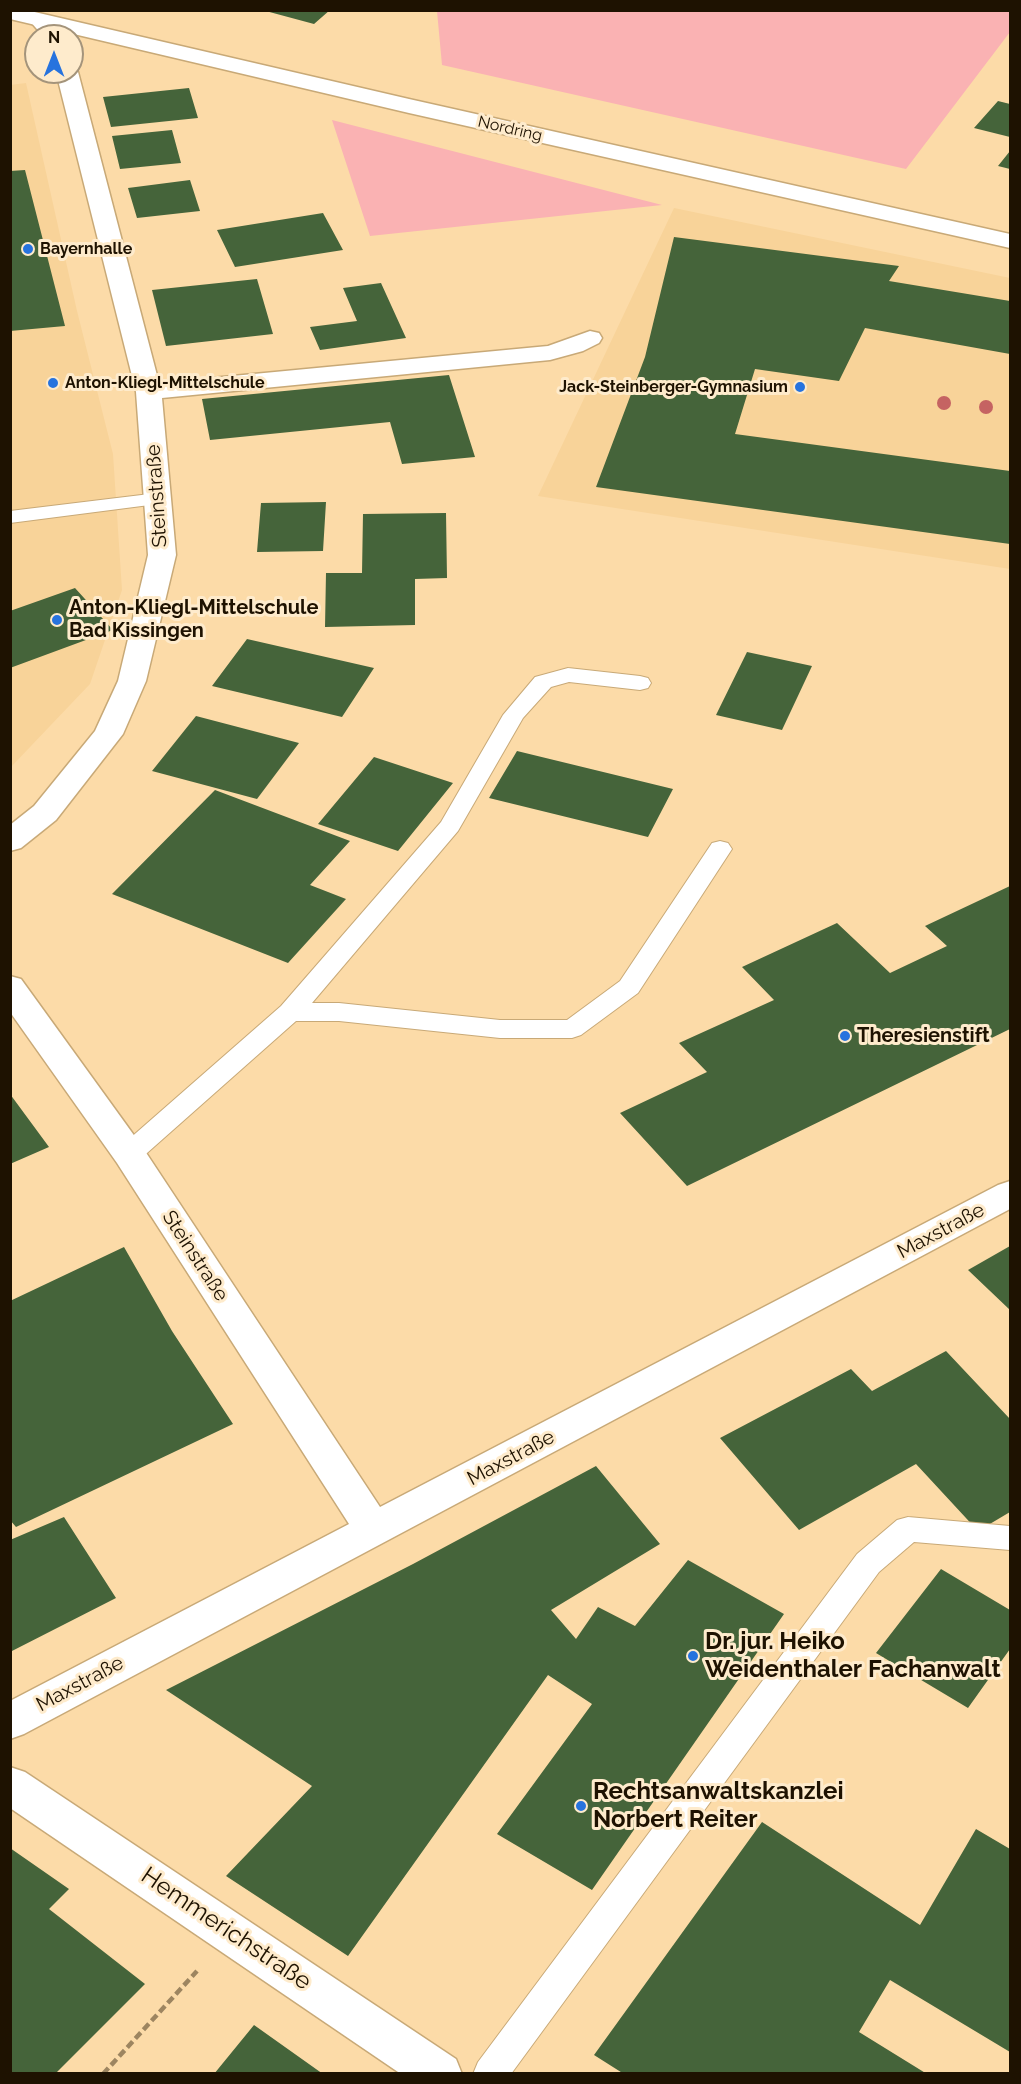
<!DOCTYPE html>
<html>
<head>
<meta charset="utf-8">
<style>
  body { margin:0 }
  #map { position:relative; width:1021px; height:2084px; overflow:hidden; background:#fcdba8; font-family:Raleway,sans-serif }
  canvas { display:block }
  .frame { position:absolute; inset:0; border:12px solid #1e1201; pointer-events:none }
  .north { position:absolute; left:24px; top:24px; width:60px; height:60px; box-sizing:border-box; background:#feebcc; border:2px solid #a4947b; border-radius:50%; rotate:0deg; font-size:16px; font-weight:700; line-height:24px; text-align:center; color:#1e1201 }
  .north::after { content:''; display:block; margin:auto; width:21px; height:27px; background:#2773de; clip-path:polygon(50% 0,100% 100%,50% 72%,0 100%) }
</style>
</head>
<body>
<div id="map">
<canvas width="1021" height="2084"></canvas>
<div class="frame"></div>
<div class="north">N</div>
</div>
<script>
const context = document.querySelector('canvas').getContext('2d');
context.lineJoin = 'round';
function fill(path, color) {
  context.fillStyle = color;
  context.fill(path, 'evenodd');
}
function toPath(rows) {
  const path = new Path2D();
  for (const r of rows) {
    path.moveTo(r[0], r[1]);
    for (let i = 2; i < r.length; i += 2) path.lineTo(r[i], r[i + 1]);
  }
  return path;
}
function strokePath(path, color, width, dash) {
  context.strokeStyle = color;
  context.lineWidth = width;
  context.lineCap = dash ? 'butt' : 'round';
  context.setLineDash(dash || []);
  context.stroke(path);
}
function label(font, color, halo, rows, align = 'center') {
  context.font = font + ' Raleway,sans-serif';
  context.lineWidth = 6;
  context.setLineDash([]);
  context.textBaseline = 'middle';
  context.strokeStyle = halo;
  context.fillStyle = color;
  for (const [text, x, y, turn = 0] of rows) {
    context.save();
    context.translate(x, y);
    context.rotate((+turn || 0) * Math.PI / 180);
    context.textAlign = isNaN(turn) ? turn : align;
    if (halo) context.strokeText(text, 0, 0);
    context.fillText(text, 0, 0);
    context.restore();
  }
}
const built = toPath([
  [26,83,77,311,113,454,122,590,90,684,11,767,10,85],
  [674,208,1010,278,1010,569,538,496]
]);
const green = toPath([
  [1010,10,1010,32,906,169,442,65,437,11],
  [332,120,662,205,370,236]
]);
const building = toPath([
  [262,10,330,10,314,24],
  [189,88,198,118,111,127,103,97],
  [998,101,1010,104,1010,137,974,128],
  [172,130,181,163,120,169,112,136],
  [1010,151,1010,169,998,166],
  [25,170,65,326,10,331,10,171],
  [190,180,200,211,137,218,128,188],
  [323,213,343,250,235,267,217,230],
  [674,237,899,266,889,281,1010,301,1010,354,865,328,839,381,755,369,735,434,1010,471,1010,544,596,487,645,357],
  [257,279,273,334,166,346,152,290],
  [381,283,406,338,320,350,310,327,357,321,343,288],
  [449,375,475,457,402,464,390,422,210,440,202,399],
  [326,502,323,551,257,552,261,503],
  [446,513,447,578,415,579,415,625,325,627,326,573,362,573,363,514],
  [75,588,113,630,10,668,10,611],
  [247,639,374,668,342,717,212,686],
  [747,652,812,666,782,730,716,715],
  [196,716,299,743,257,799,152,771],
  [517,751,673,789,648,837,489,798],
  [374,757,453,783,398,851,318,824],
  [215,790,350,841,310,885,346,899,288,963,112,894],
  [1010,886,1010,1029,687,1186,620,1113,707,1072,679,1043,774,1000,742,967,837,923,890,973,947,946,925,926],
  [10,1094,49,1147,10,1164],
  [1010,1246,1010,1310,968,1270],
  [124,1247,172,1331,233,1424,16,1527,10,1520,10,1301],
  [946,1351,1010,1419,1010,1512,978,1531,916,1464,799,1530,720,1438,851,1369,872,1391],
  [596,1466,660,1544,551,1610,576,1639,598,1607,635,1626,688,1560,784,1614,592,1890,497,1834,592,1704,548,1675,348,1956,226,1876,312,1786,166,1690,413,1564],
  [64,1517,116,1598,10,1652,10,1540],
  [941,1569,1010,1610,1010,1649,968,1708,876,1653],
  [762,1822,920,1925,976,1829,1010,1849,1010,2052,890,1980,859,2032,927,2074,624,2074,594,2055],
  [10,1848,69,1889,49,1909,145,1984,55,2074,10,2074],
  [254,2025,323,2074,214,2074]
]);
const path = toPath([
  [103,2074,197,1971]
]);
const service = toPath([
  [158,493,165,495,168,499,165,503,10,523,10,511,158,493],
  [568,668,640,676,648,678,651,683,648,688,640,690,569,682,551,687,523,718,458,831,312,1003,339,1003,500,1020,567,1020,620,981,712,843,720,841,728,843,732,849,638,993,581,1035,572,1038,500,1038,339,1021,296,1021,138,1161,129,1164,120,1161,116,1154,120,1147,281,1006,441,822,503,715,535,677,568,668],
  [908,1517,1010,1526,1010,1550,914,1542,879,1572,511,2074,473,2074,478,2062,857,1554,897,1520,908,1517]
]);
const minor = toPath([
  [40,14,47,16,65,36,43,36,29,20,33,16,40,14],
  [72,67,78,72,159,383,548,346,590,331,599,333,602,338,599,343,583,351,550,360,162,398,176,555,146,681,123,734,56,820,21,848,10,851,10,825,34,806,95,731,118,681,148,555,136,392,56,72,72,72,72,67],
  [10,976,21,979,141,1145,380,1507,998,1185,1010,1181,1010,1209,24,1734,10,1739,10,1701,349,1524,117,1163,10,1012,10,976]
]);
const tertiary = toPath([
  [10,1767,25,1772,456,2059,462,2074,401,2074,10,1808,10,1767]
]);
const secondary = toPath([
  [10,10,26,10,409,99,1010,234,1010,248,409,113,10,19,10,10]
]);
const trees = [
  [944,403],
  [986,407]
];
const markers = [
  [28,249,6,"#2773de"],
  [53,383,6,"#2773de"],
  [800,387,6,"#2773de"],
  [57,620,6,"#2773de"],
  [845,1036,6,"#2773de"],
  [693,1656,6,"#2773de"],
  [581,1806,6,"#2773de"]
];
const farStreetnames = [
  ["Nordring",510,129,13]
];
const farPoinames = [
  ["Bayernhalle",40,249],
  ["Anton-Kliegl-Mittelschule",65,383],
  ["Jack-Steinberger-Gymnasium",788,387,"right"]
];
const streetNames = [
  ["Steinstraße",157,496,-94],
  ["Maxstraße",941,1231,-28],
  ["Steinstraße",195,1256,57],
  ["Maxstraße",511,1458,-28],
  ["Maxstraße",80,1684,-28]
];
const poiNames = [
  ["Anton-Kliegl-Mittelschule",69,608],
  ["Bad Kissingen",69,631],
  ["Theresienstift",857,1036]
];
const nearPoinames = [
  ["Dr. jur. Heiko",705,1642],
  ["Weidenthaler Fachanwalt",705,1670],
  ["Rechtsanwaltskanzlei",593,1792],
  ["Norbert Reiter",593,1820]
];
const nearStreetnames = [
  ["Hemmerichstraße",226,1929,34]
];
fill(built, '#f8d399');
fill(green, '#fab2b3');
fill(building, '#45643a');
strokePath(service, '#c8a977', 2);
strokePath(minor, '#c8a977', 3);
strokePath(tertiary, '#c8a977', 3);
strokePath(secondary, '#c8a977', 3);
strokePath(path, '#9d8560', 4.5, [8, 4]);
fill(service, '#fff');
fill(minor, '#fff');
fill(tertiary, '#fff');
fill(secondary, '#fff');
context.fillStyle = '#c56362';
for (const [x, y] of trees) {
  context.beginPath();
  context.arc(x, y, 7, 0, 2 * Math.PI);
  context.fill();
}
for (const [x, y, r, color] of markers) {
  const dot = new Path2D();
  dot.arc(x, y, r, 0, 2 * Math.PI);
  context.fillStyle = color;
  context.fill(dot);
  strokePath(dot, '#feebcc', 2);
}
label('16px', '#1e1201', '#feebcc', farStreetnames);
label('bold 16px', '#1e1201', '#feebcc', farPoinames, 'left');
label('20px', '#1e1201', '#feebcc', streetNames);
label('bold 20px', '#1e1201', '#feebcc', poiNames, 'left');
label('bold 24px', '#1e1201', '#feebcc', nearPoinames, 'left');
label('24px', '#1e1201', '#feebcc', nearStreetnames);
</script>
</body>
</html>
